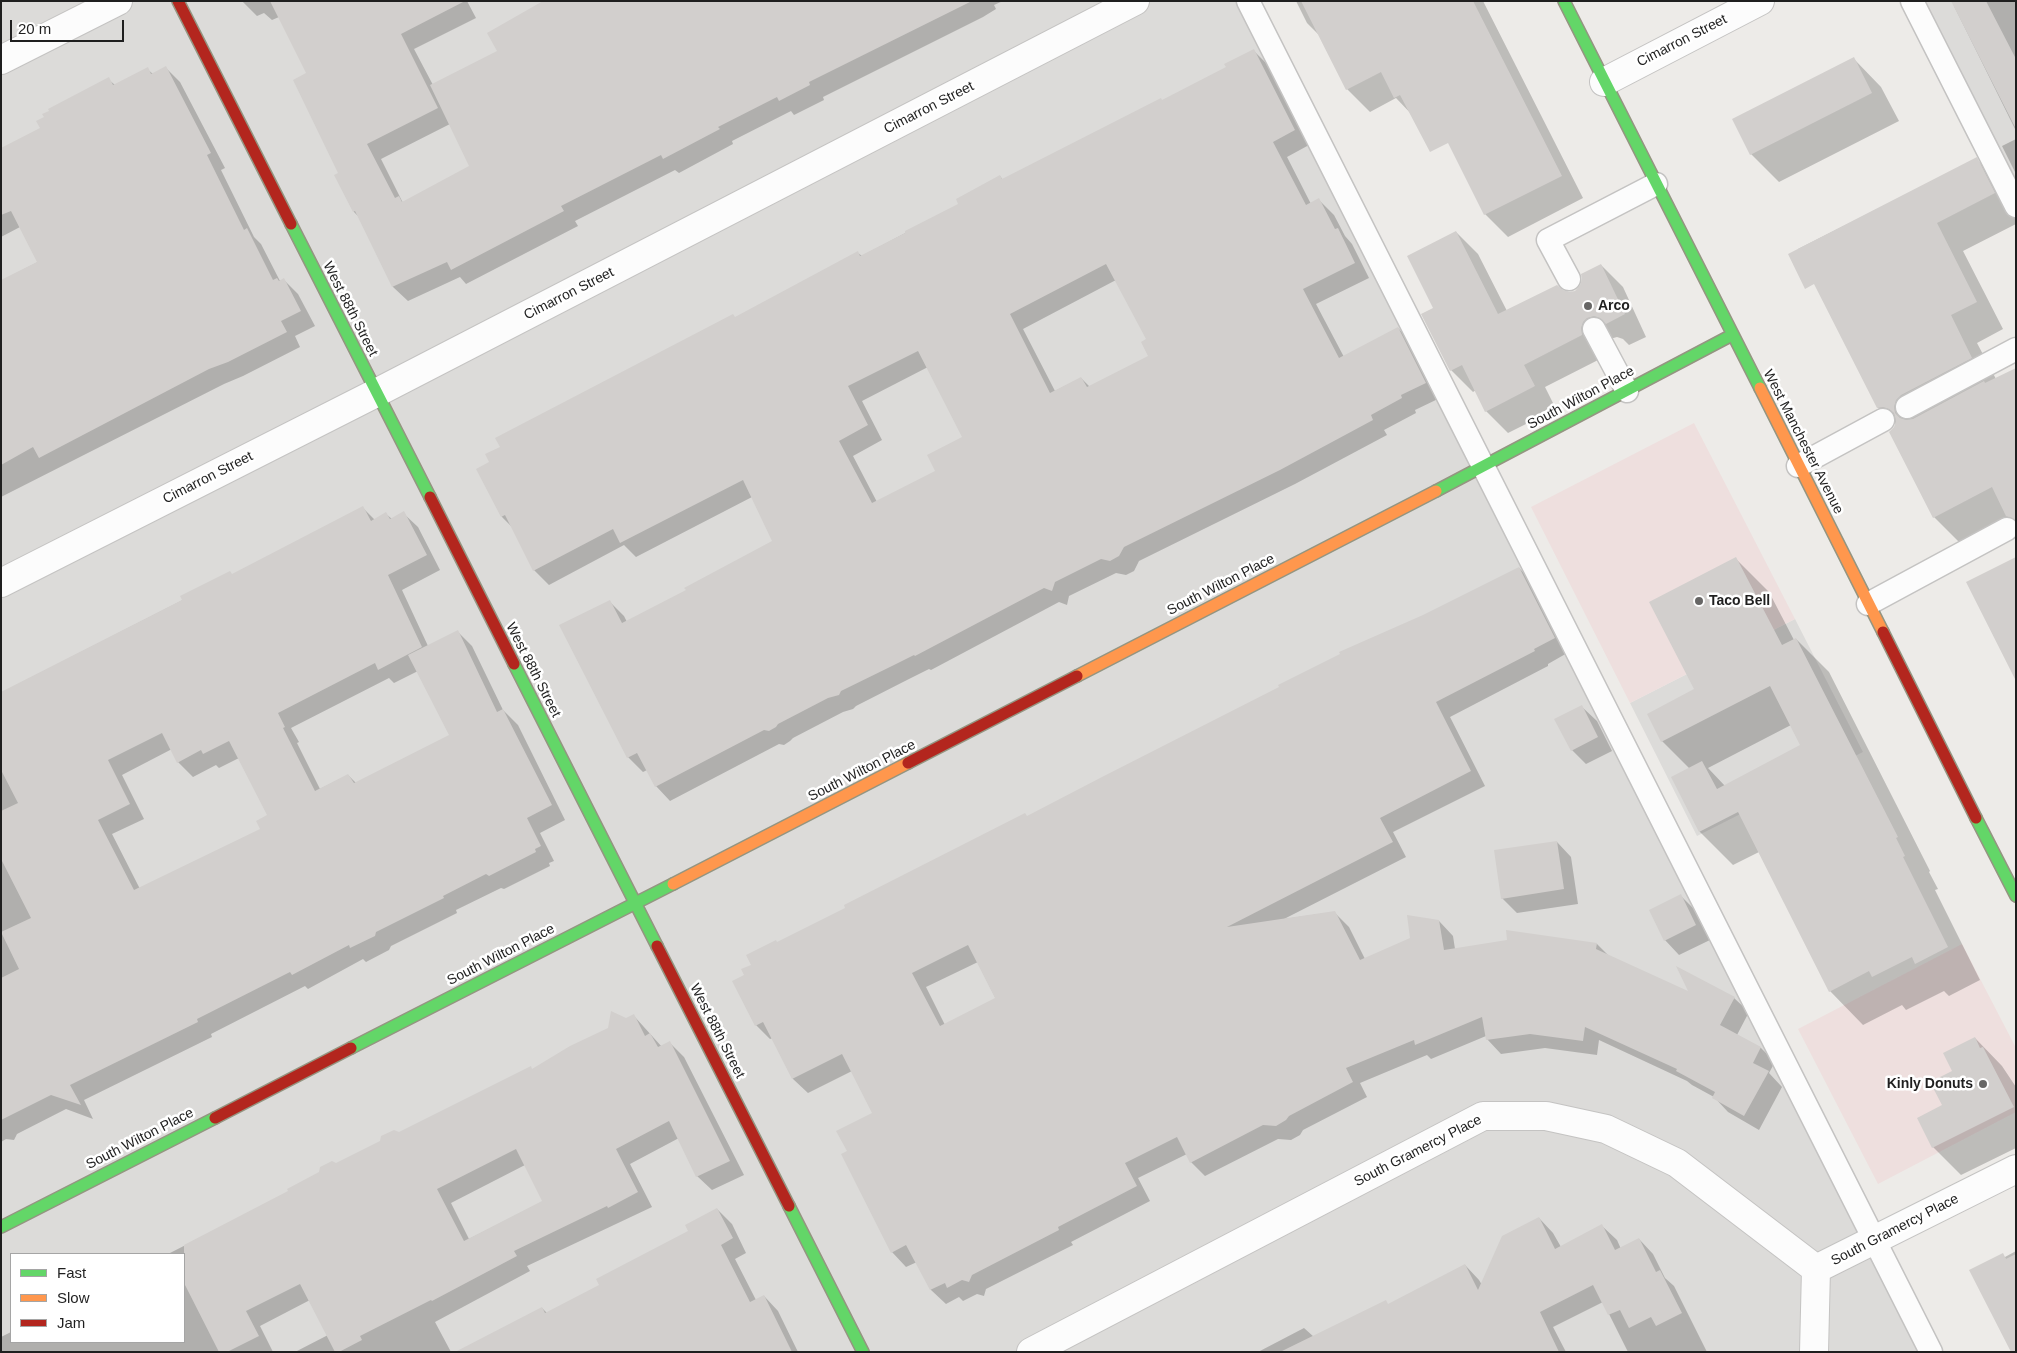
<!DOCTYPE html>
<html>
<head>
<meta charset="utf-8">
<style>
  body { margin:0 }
  #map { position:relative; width:2017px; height:1353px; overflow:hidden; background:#edebe8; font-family:Helvetica,sans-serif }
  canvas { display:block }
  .frame { position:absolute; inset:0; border:2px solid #1f1f1f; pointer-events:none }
  .legend { position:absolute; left:10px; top:1253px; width:175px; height:90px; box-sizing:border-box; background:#fff; border:1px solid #a5a5a5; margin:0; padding:6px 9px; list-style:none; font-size:15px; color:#1f1f1f }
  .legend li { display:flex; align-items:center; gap:10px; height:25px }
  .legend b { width:25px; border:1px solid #a5a5a5 }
  .scale { position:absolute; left:10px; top:20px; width:114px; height:22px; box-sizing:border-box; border:2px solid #1f1f1f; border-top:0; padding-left:6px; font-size:15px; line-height:18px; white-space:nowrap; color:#1f1f1f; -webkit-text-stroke:4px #fff; paint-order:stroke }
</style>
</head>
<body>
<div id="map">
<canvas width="2017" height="1353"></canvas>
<div class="frame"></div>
<ul class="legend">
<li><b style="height:6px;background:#63d668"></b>Fast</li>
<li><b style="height:6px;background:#ff974d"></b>Slow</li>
<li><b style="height:6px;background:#b3261e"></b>Jam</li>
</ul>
<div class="scale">20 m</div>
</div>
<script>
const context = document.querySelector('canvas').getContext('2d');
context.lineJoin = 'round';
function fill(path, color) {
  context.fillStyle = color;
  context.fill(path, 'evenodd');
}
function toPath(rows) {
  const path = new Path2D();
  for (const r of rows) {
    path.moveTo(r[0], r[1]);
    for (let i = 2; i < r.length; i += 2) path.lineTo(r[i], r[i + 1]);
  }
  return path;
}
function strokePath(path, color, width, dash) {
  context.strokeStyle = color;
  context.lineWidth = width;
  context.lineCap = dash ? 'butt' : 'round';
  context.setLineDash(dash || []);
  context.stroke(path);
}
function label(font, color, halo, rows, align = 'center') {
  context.font = font + ' Helvetica,sans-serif';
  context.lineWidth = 5;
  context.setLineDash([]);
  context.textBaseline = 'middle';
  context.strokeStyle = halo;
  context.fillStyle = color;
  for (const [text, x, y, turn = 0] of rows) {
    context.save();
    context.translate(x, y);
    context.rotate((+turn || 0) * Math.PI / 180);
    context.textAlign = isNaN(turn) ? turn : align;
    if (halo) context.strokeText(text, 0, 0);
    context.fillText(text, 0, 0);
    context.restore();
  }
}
const residential = toPath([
  [1,1,1241,1,1930,1352,1,1352],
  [11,1254,184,1254,184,1342,11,1342],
  [1906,1,2016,1,2016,216],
  [1795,619,1863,752,1697,836,1630,703]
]);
const commercial = toPath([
  [1694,423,1795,619,1630,703,1531,507],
  [1962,944,2016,1048,2016,1112,1878,1184,1798,1029]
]);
const shadow = toPath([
  [242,1,467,1,476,18,414,49,433,85,499,51,544,1,1003,1,994,5,996,9,983,17,823,97,824,100,794,115,791,111,732,141,733,144,679,173,675,170,575,221,578,226,466,284,460,277,408,301,393,287,359,217,354,212,308,74,279,17,272,20,264,13,257,16],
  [450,124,471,166,403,203,381,159],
  [1296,1,1483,1,1583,198,1508,237,1485,214,1433,112,1417,120,1396,98,1370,112,1347,89,1320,36,1307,23],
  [1963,1,2016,1,2016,131,1954,6],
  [1253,50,1268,65,1309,145,1287,157,1311,204,1319,200,1334,215,1345,236,1352,244,1369,278,1316,304,1344,357,1398,328,1412,343,1440,398,1415,410,1416,413,1384,430,1387,435,1295,484,1139,561,1134,571,1126,575,1116,573,1069,596,1067,605,1059,602,931,670,929,669,907,680,856,706,853,709,843,712,793,738,790,741,784,745,779,744,670,801,656,786,647,770,643,772,628,757,609,601,624,616,627,622,687,591,774,541,752,497,636,557,624,545,549,585,534,570,512,527,502,517,478,470,736,318,858,253,862,256,960,204,1000,176,1003,180,1162,101,1228,67],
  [1116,280,1148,340,1150,356,1090,387,1081,378,1055,391,1023,329],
  [928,367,964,437,937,472,877,502,853,456,882,440,862,401],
  [1854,59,1881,87,1899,121,1779,182,1751,154],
  [166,68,180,82,225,168,221,170,254,237,261,244,280,281,284,280,298,294,315,326,295,336,300,347,243,376,224,384,1,497,1,281,38,262,20,227,1,237,1,149,41,129,108,79,115,85,147,69,153,74],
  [2016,139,2016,174,2002,146],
  [1976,159,2004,186,2016,210,2016,224,1963,251,2003,329,1977,343,1996,379,2016,369,2016,524,2011,519,1961,544,1934,517,1896,425,1878,408,1798,249],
  [1456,232,1478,254,1507,311,1562,292,1569,293,1575,292,1601,265,1623,287,1646,337,1629,345,1623,339,1617,337,1610,339,1604,357,1545,387,1556,409,1508,433,1486,411,1476,390,1473,392,1451,370,1435,309],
  [363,508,375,520,386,514,392,519,403,513,418,527,440,570,402,590,428,646,458,632,472,646,503,710,518,725,565,820,540,833,554,861,549,863,550,866,504,889,501,888,456,910,457,913,391,946,389,950,366,962,363,959,308,989,305,986,211,1034,212,1037,84,1100,93,1119,66,1109,17,1134,14,1140,6,1139,1,1142,1,693],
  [418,671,451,735,356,783,348,775,320,789,297,743,299,742,291,728,389,678,394,683],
  [172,749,178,762,193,777,216,765,219,768,239,758,268,815,262,830,140,889,112,834,144,819,122,775],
  [1736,559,1769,592,1794,640,1796,639,1829,672,1930,871,1929,872,1938,889,1935,890,1980,980,1949,996,1944,991,1906,1010,1902,1005,1863,1025,1830,991,1759,852,1733,865,1700,832,1673,778,1690,769,1662,741,1696,690],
  [1791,725,1802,746,1725,786,1708,768],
  [1519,568,1534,583,1569,652,1548,664,1548,666,1450,717,1485,786,1393,832,1406,857,1284,919,1334,912,1349,927,1365,959,1412,939,1439,921,1453,936,1455,949,1597,944,1609,956,1690,993,1734,998,1749,1012,1737,1035,1761,1048,1775,1062,1769,1073,1782,1087,1759,1130,1728,1112,1714,1097,1692,1085,1687,1081,1599,1040,1597,1055,1545,1048,1501,1054,1487,1039,1486,1036,1431,1059,1427,1055,1360,1083,1367,1097,1303,1130,1300,1135,1291,1140,1278,1139,1205,1176,1191,1162,1187,1154,1138,1178,1150,1201,1071,1242,1073,1245,986,1289,984,1296,977,1294,963,1301,959,1297,946,1304,931,1290,917,1262,906,1267,892,1252,849,1151,874,1114,852,1071,808,1093,793,1079,773,1038,770,1039,756,1025,746,976,752,965,778,943],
  [978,962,996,999,945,1025,926,987],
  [1582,707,1597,721,1612,751,1586,764,1572,750],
  [1557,842,1571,857,1578,904,1517,913,1502,898],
  [1681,896,1695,910,1710,940,1679,955,1665,940],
  [634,1016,662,1047,670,1043,684,1057,744,1175,712,1190,697,1176,679,1138,630,1164,652,1207,527,1266,530,1271,435,1322,451,1352,295,1352,328,1335,310,1300,260,1326,273,1352,1,1352,1,1337,11,1332,11,1342,184,1342,184,1254,168,1254,290,1192,336,1164,533,1070],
  [525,1165,544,1201,469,1239,451,1203],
  [1975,1038,2002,1066,2016,1087,2016,1148,1961,1175,1933,1147,1953,1071],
  [717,1209,732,1224,746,1253,735,1259,756,1300,764,1296,778,1311,798,1352,458,1352,542,1308,547,1313,601,1286,689,1232],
  [1539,1218,1553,1233,1561,1247,1602,1226,1617,1240,1621,1249,1639,1239,1653,1254,1665,1278,1674,1286,1707,1352,1628,1352,1603,1302,1553,1327,1566,1352,1258,1352,1304,1328,1314,1337,1389,1305,1465,1265,1479,1280,1482,1285],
  [2016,1251,2016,1352,2005,1257]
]);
const building = toPath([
  [270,1,465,1,401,34,438,108,367,144,395,198,399,196,402,202,469,166,430,85,497,51,487,33,543,1,972,1,809,82,810,85,779,101,777,97,718,127,720,129,663,159,661,155,561,206,564,211,451,270,447,262,392,287,355,211,353,212,334,175,338,173,293,80,306,73],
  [1301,1,1473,1,1562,176,1484,215,1448,143,1430,152,1400,95,1394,98,1381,72,1346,90],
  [1951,1,1986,1,2016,59,2016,129],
  [1254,49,1295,130,1273,142,1306,205,1319,198,1335,229,1338,228,1355,263,1303,289,1339,358,1398,327,1426,383,1401,395,1402,398,1371,415,1373,420,1280,470,1124,547,1119,556,1110,561,1101,559,1055,582,1052,591,1044,588,915,656,914,655,892,666,841,691,839,695,828,698,778,724,776,727,769,731,764,730,655,787,637,753,627,758,559,625,610,600,622,623,686,590,684,588,772,541,743,480,620,543,613,529,533,571,505,515,501,517,476,469,489,462,485,454,500,447,495,438,733,314,735,317,858,251,860,256,905,233,905,231,958,204,956,199,1000,175,1002,179,1161,98,1162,100,1226,67,1224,64],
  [1106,264,1146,339,1141,342,1148,356,1087,387,1081,377,1050,393,1010,314],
  [918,351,962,437,927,455,935,471,872,503,839,441,868,425,848,386],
  [1854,57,1872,93,1750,155,1732,119],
  [166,66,211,153,207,155,244,230,247,228,273,280,277,278,279,281,284,278,301,311,281,321,287,332,228,362,209,369,39,458,33,447,1,465,1,280,37,262,11,211,1,215,1,148,40,128,36,121,44,117,42,114,49,111,48,109,109,77,113,85,148,67,151,74],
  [1977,157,1995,193,1937,223,1977,302,1951,315,1972,358,1901,395,1896,400,1894,407,1895,413,1900,418,1906,420,1913,419,1984,381,1985,383,2016,368,2016,520,2006,516,1992,487,1933,518,1889,432,1894,427,1896,421,1894,413,1889,409,1883,407,1877,408,1814,284,1805,289,1788,254],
  [1456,231,1498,314,1557,285,1563,290,1569,292,1575,291,1580,285,1582,279,1581,274,1601,264,1625,314,1606,324,1600,318,1594,316,1587,318,1583,322,1581,328,1582,335,1524,365,1535,386,1485,412,1462,365,1450,371,1421,314,1433,308,1407,256],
  [363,506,371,521,386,512,390,519,404,511,427,555,388,575,422,647,378,670,375,663,278,713,285,727,283,728,315,791,348,774,354,783,449,735,408,655,458,630,497,712,503,709,552,805,527,818,541,846,535,849,536,852,489,876,486,874,443,896,444,898,376,932,375,936,350,948,349,945,292,975,290,972,197,1019,198,1022,70,1085,81,1105,51,1095,1,1120,1,978,19,969,1,932,31,918,1,859,1,811,18,803,1,770,1,692,182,600,180,596,230,571,232,574],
  [162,733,177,763,201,750,203,754,229,741,267,815,256,821,260,829,134,890,98,820,130,804,108,760],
  [1736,557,1782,645,1796,638,1898,837,1896,838,1905,856,1903,857,1948,947,1915,964,1912,957,1872,977,1869,971,1829,992,1738,812,1699,832,1671,777,1702,761,1717,789,1800,745,1770,686,1661,742,1647,714,1694,689,1649,602],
  [2016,557,2016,681,1966,582],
  [1519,567,1555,638,1534,649,1535,651,1436,702,1471,771,1380,818,1393,842,1227,927,1335,911,1360,960,1410,938,1407,915,1439,920,1444,950,1507,940,1506,930,1597,943,1596,949,1688,991,1676,966,1735,997,1720,1025,1761,1047,1753,1063,1769,1071,1744,1116,1712,1098,1715,1092,1676,1071,1677,1069,1585,1027,1583,1041,1530,1034,1486,1040,1482,1017,1415,1045,1414,1040,1346,1068,1353,1082,1289,1116,1286,1120,1276,1126,1263,1125,1190,1163,1177,1137,1125,1163,1137,1186,1058,1227,1059,1230,972,1275,969,1282,962,1280,947,1288,945,1283,930,1290,906,1245,891,1253,841,1154,847,1151,836,1131,872,1113,842,1054,792,1079,763,1022,755,1026,732,981,744,975,741,969,751,965,746,955,776,940,777,942,845,908,844,905,1025,813,1027,816,1102,777,1279,687,1278,685,1340,654,1339,652,1423,615],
  [968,945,995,998,940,1026,912,973],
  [1582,705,1598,737,1571,751,1554,719],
  [1557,841,1564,889,1501,899,1494,850],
  [1681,894,1696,925,1664,941,1649,910],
  [611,1011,626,1018,634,1014,645,1036,650,1033,658,1047,670,1041,730,1161,696,1177,669,1121,616,1149,638,1192,608,1208,607,1206,514,1251,517,1256,432,1301,431,1300,360,1336,362,1340,339,1352,335,1352,300,1284,246,1311,259,1336,227,1352,219,1352,184,1283,184,1245,288,1191,287,1189,319,1172,320,1167,332,1161,336,1163,380,1141,381,1136,394,1130,399,1132,531,1066,532,1069,570,1046,608,1028],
  [516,1149,542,1201,464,1241,437,1189],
  [1975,1037,1980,1048,1983,1047,2014,1107,1932,1148,1917,1118,1942,1105,1930,1082,1952,1071,1943,1053],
  [717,1208,733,1238,721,1245,750,1302,764,1295,792,1352,455,1352,542,1307,545,1313,599,1285,596,1279,688,1231,685,1225],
  [1539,1217,1555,1249,1602,1224,1615,1250,1639,1238,1656,1272,1660,1270,1682,1313,1656,1326,1651,1317,1629,1328,1620,1310,1608,1315,1593,1285,1540,1312,1559,1352,1280,1352,1386,1300,1388,1304,1465,1264,1478,1290,1502,1236],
  [2003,1253,2006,1259,2016,1254,2016,1352,2011,1352,1969,1270]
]);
const lane = toPath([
  [1248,1,1931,1352],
  [1912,1,2016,206],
  [1569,279,1548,240,1656,184],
  [1594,329,1627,391],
  [1907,407,2016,349],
  [1798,466,1883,420],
  [1868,604,2007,529]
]);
const street = toPath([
  [1,60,118,1],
  [1604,82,1760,1],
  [1,583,376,393,1135,1],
  [1816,1269,2016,1169],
  [1031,1352,1483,1116,1546,1116,1606,1129,1677,1163,1816,1269],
  [1814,1352,1816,1269]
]);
const fast = toPath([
  [1564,1,1760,388],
  [291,224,430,497],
  [1436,491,1732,335],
  [514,664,657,946],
  [1976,818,2016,896],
  [351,1048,673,884],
  [789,1206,863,1352],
  [1,1227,215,1118]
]);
const slow = toPath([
  [1760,388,1883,632],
  [1077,676,1436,491],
  [673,884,908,763]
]);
const jam = toPath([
  [178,1,291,224],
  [430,497,514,664],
  [1883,632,1976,818],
  [908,763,1077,676],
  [657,946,789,1206],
  [215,1118,351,1048]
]);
const markers = [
  [1588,306,5,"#676665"],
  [1699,601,5,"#676665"],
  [1983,1084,5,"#676665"]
];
const streetNames = [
  ["Cimarron Street",1682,41,-27],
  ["Cimarron Street",929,108,-27],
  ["Cimarron Street",569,294,-27],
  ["West 88th Street",350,309,63],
  ["South Wilton Place",1581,398,-28],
  ["West Manchester Avenue",1803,442,63],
  ["Cimarron Street",208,478,-27],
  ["South Wilton Place",1221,585,-27],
  ["West 88th Street",533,670,63],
  ["South Wilton Place",862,771,-27],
  ["South Wilton Place",501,955,-27],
  ["West 88th Street",717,1031,63],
  ["South Wilton Place",140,1139,-27],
  ["South Gramercy Place",1418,1151,-27],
  ["South Gramercy Place",1895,1230,-27]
];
const poiNames = [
  ["Arco",1598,306],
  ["Taco Bell",1709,601],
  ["Kinly Donuts",1973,1084,"right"]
];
fill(residential, '#dcdbd9');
fill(commercial, '#eedfde');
fill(shadow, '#0003');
fill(building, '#d2cfcd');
strokePath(lane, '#c4c3c2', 25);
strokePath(street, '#c4c3c2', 30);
strokePath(fast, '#949581', 14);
strokePath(slow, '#949581', 14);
strokePath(jam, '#949581', 14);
strokePath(lane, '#fcfcfc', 22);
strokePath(street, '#fcfcfc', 28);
strokePath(fast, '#63d668', 11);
strokePath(slow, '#ff974d', 11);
strokePath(jam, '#b3261e', 11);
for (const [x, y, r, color] of markers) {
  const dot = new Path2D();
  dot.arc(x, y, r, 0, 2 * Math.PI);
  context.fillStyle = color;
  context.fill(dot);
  strokePath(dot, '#fff', 2);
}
label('14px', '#1f1f1f', '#fff', streetNames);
label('bold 14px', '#1f1f1f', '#fff', poiNames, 'left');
</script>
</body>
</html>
